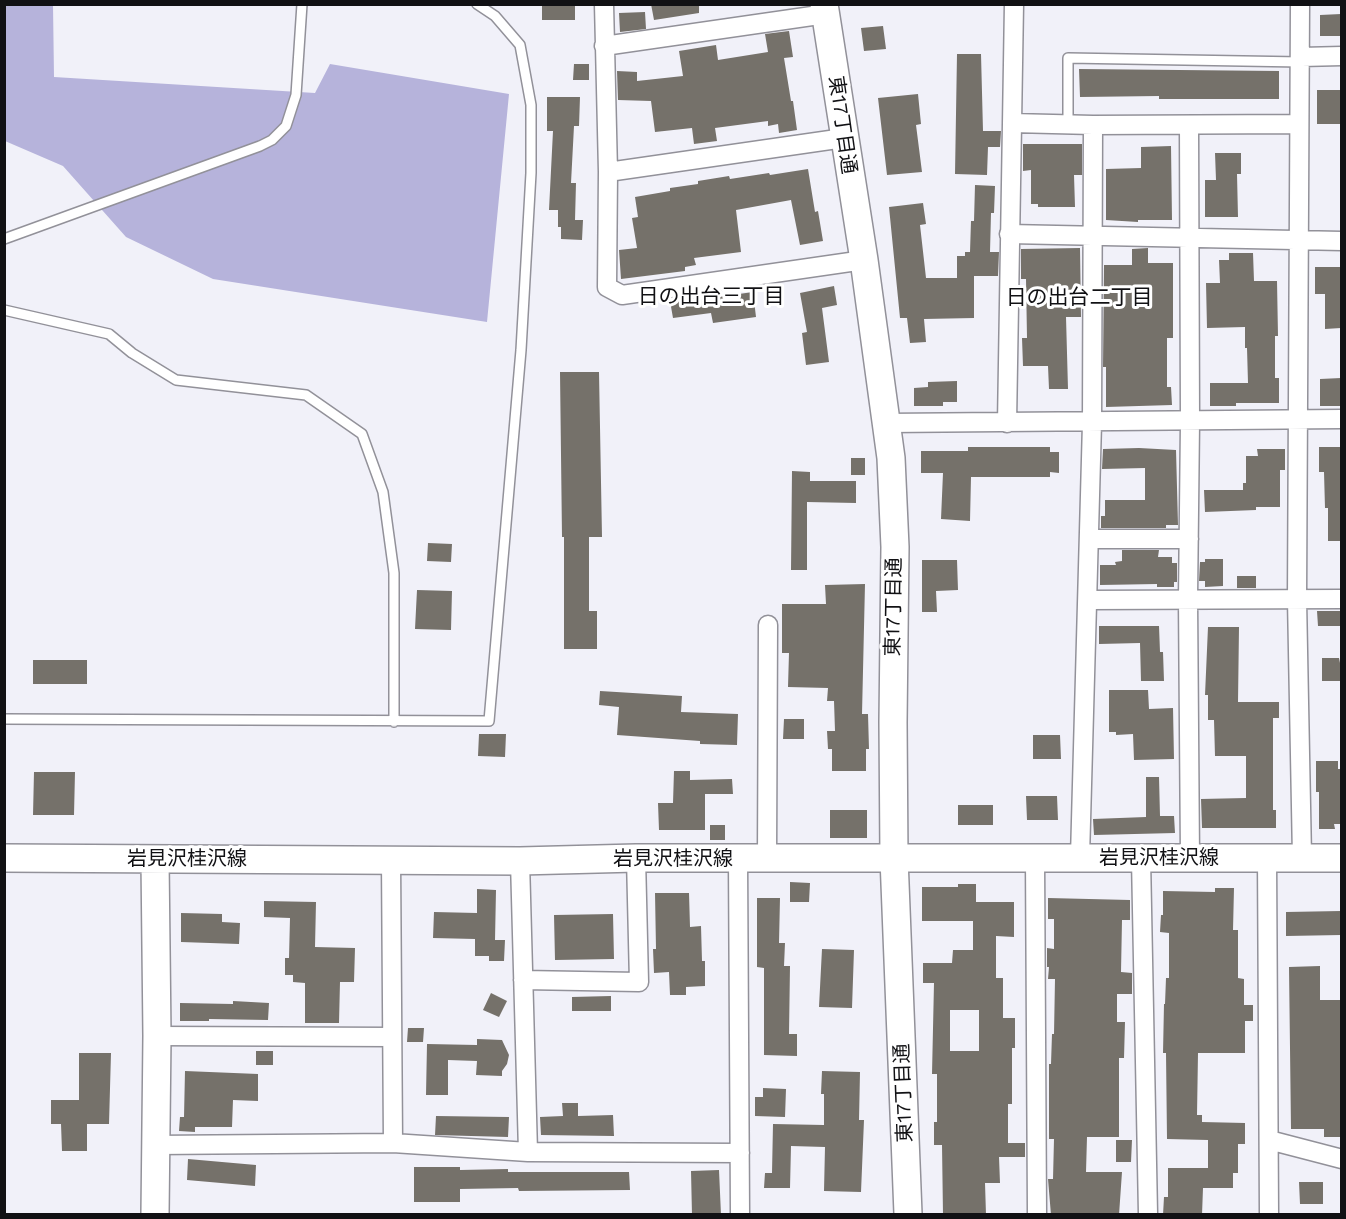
<!DOCTYPE html>
<html>
<head>
<meta charset="utf-8">
<style>
  body { margin:0 }
  #map { position:relative; width:1346px; height:1219px; overflow:hidden; background:#f1f1f9; font-family:"Work Sans",sans-serif }
  canvas { display:block }
  .frame { position:absolute; inset:0; border:6px solid #111114; pointer-events:none }
</style>
</head>
<body>
<div id="map">
<canvas width="1346" height="1219"></canvas>
<div class="frame"></div>
</div>
<script>
const context = document.querySelector('canvas').getContext('2d');
context.lineJoin = 'round';
function fill(path, color) {
  context.fillStyle = color;
  context.fill(path, 'evenodd');
}
function toPath(rows) {
  const path = new Path2D();
  for (const r of rows) {
    path.moveTo(r[0], r[1]);
    for (let i = 2; i < r.length; i += 2) path.lineTo(r[i], r[i + 1]);
  }
  return path;
}
function strokePath(path, color, width, dash) {
  context.strokeStyle = color;
  context.lineWidth = width;
  context.lineCap = dash ? 'butt' : 'round';
  context.setLineDash(dash || []);
  context.stroke(path);
}
function label(font, color, halo, rows, align = 'center') {
  context.font = font + ' "Work Sans","Noto Sans JP",sans-serif';
  context.lineWidth = 6;
  context.setLineDash([]);
  context.textBaseline = 'middle';
  context.strokeStyle = halo;
  context.fillStyle = color;
  for (const [text, x, y, turn = 0] of rows) {
    context.save();
    context.translate(x, y);
    context.rotate((+turn || 0) * Math.PI / 180);
    context.textAlign = isNaN(turn) ? turn : align;
    if (halo) context.strokeText(text, 0, 0);
    context.fillText(text, 0, 0);
    context.restore();
  }
}
const forest = toPath([
  [5,5,53,5,54,77,315,93,330,64,509,94,487,322,213,279,126,237,63,166,5,141]
]);
const building = toPath([
  [542,4,575,4,575,20,542,20],
  [651,4,699,4,699,13,654,20],
  [645,12,646,29,620,32,619,13],
  [1341,14,1341,36,1320,36,1320,15],
  [883,26,886,49,864,51,861,28],
  [789,31,793,57,784,58,791,101,793,101,797,130,779,133,778,124,768,126,768,121,715,128,717,141,694,144,692,128,655,132,651,101,618,100,617,71,637,72,637,81,683,76,679,51,716,45,718,60,768,52,765,34],
  [957,54,981,54,983,131,1001,131,1000,147,988,147,987,175,955,174],
  [574,64,589,64,589,80,573,80],
  [1079,69,1279,71,1279,99,1159,99,1159,96,1080,97],
  [1317,90,1341,90,1341,124,1317,124],
  [918,94,921,124,916,125,922,172,887,175,878,98],
  [547,97,580,97,579,126,574,126,571,183,576,183,575,220,583,220,582,240,561,239,561,227,558,227,558,210,549,210,553,131,547,131],
  [1023,144,1082,144,1082,175,1074,175,1075,207,1038,207,1038,204,1031,204,1031,170,1023,171],
  [1171,146,1172,220,1138,220,1138,222,1106,220,1106,169,1141,168,1141,147],
  [1215,153,1241,153,1241,174,1237,174,1238,217,1205,217,1205,180,1216,180],
  [808,169,815,212,818,211,823,241,800,245,791,200,736,210,741,252,694,258,696,265,685,267,685,271,621,279,619,250,637,248,632,218,638,217,635,197,670,191,670,188,698,184,698,181,729,176,730,179,769,173,770,175],
  [975,185,995,186,994,213,991,213,990,252,999,252,998,276,974,276,974,318,924,319,926,342,910,343,907,318,900,318,889,207,923,203,926,224,920,225,926,278,957,278,957,256,965,256,965,252,970,252,971,221,974,221],
  [1080,248,1081,317,1066,317,1068,389,1049,389,1048,366,1023,366,1022,338,1027,338,1026,279,1021,279,1021,249],
  [1148,248,1148,263,1173,263,1173,338,1167,338,1167,387,1171,387,1172,405,1106,407,1106,367,1103,367,1104,265,1132,265,1132,249],
  [1229,253,1253,253,1254,281,1277,281,1278,336,1275,336,1275,378,1279,378,1279,403,1236,403,1236,406,1210,406,1210,383,1248,383,1247,348,1245,348,1245,327,1207,328,1206,283,1220,283,1219,260,1229,260],
  [1315,267,1341,267,1341,328,1325,329,1325,294,1315,294],
  [834,286,837,305,822,308,829,362,806,365,802,333,807,332,800,293],
  [753,292,756,317,713,323,711,313,673,318,670,301,689,298,697,298,697,300],
  [560,372,599,372,602,537,589,537,589,611,597,611,597,649,564,649,564,537,562,537],
  [1341,378,1341,406,1320,406,1320,379],
  [957,381,957,402,943,402,943,406,914,406,914,388,928,387,928,382],
  [968,447,1050,447,1050,452,1059,452,1059,473,1050,472,1050,477,971,477,970,521,941,519,943,473,921,473,921,451,968,451],
  [1319,447,1341,447,1341,541,1328,541,1328,508,1325,508,1324,472,1319,472],
  [1139,448,1176,450,1178,525,1166,525,1166,528,1101,528,1101,516,1105,516,1105,500,1145,500,1145,468,1102,469,1103,449],
  [1257,449,1285,449,1285,470,1280,470,1280,507,1256,507,1256,510,1205,512,1204,490,1243,490,1243,483,1246,483,1246,456,1258,456],
  [851,458,865,458,865,475,851,475],
  [792,471,810,472,810,481,856,481,856,503,807,502,807,570,791,570],
  [428,543,452,544,451,562,427,561],
  [1122,550,1159,550,1158,557,1172,557,1172,563,1177,563,1177,582,1174,582,1174,587,1157,587,1157,584,1100,585,1100,565,1116,565,1115,562,1122,561],
  [1205,559,1223,559,1223,586,1205,587,1205,581,1199,581,1200,562,1205,562],
  [922,560,957,560,958,590,936,591,937,612,922,612],
  [1237,576,1256,576,1256,588,1237,588],
  [865,584,862,714,868,714,869,749,866,749,866,771,832,771,832,749,828,749,827,731,835,731,834,701,827,701,828,688,788,687,789,653,782,653,782,604,826,604,825,585],
  [417,590,452,591,451,630,415,629],
  [1317,611,1341,611,1341,626,1318,626],
  [1099,626,1159,626,1160,652,1163,652,1164,681,1141,681,1140,643,1099,644],
  [1208,627,1239,627,1238,702,1279,702,1279,718,1273,718,1273,810,1276,810,1276,828,1202,828,1201,799,1246,798,1246,756,1215,756,1214,720,1208,720,1208,695,1205,695],
  [1322,658,1339,658,1340,663,1341,663,1341,681,1322,681],
  [33,660,87,660,87,684,33,684],
  [1109,690,1148,690,1149,709,1173,708,1174,759,1134,760,1133,734,1116,735,1116,732,1109,732],
  [600,691,682,696,681,712,738,714,737,745,700,744,700,741,617,735,619,707,599,705],
  [784,719,804,719,804,739,783,739],
  [479,734,506,734,505,757,478,756],
  [1033,735,1060,735,1061,759,1033,759],
  [1316,761,1338,761,1338,769,1341,769,1340,824,1334,824,1335,829,1319,829,1319,792,1316,792],
  [674,771,690,771,690,780,732,779,733,794,705,794,705,830,659,830,658,803,673,803],
  [34,772,75,772,74,815,33,815],
  [1146,777,1159,777,1160,816,1174,816,1175,833,1094,835,1093,819,1146,817],
  [1026,796,1057,796,1058,820,1027,820],
  [958,805,993,805,993,825,958,825],
  [830,810,867,810,867,838,830,838],
  [710,825,725,825,725,840,710,840],
  [790,882,810,883,809,902,790,902],
  [958,884,976,884,976,902,1014,902,1014,937,996,936,996,978,1003,978,1003,1018,1015,1018,1015,1048,1012,1048,1012,1104,1008,1104,1008,1143,1025,1143,1025,1157,999,1157,1000,1183,985,1183,986,1215,943,1215,942,1145,934,1145,934,1122,937,1122,937,1074,932,1074,934,983,923,983,923,963,952,963,953,950,973,950,973,921,922,921,922,887,958,887],
  [950,1010,979,1010,979,1051,950,1051],
  [1215,888,1234,888,1233,930,1238,930,1238,978,1244,979,1244,1005,1253,1005,1253,1021,1245,1021,1245,1053,1198,1053,1197,1115,1202,1115,1202,1122,1245,1123,1245,1144,1238,1144,1238,1173,1233,1173,1233,1188,1203,1188,1202,1215,1163,1215,1164,1197,1168,1197,1168,1168,1208,1168,1208,1140,1167,1139,1166,1053,1163,1053,1164,1004,1165,1004,1166,978,1169,978,1169,933,1160,932,1161,915,1163,915,1163,891,1215,892],
  [477,889,496,890,495,940,505,940,504,961,489,961,489,956,475,956,475,939,433,938,434,912,477,913],
  [655,893,689,893,690,927,701,926,702,961,705,961,705,986,686,987,686,995,670,995,669,972,654,973,653,949,656,949],
  [757,898,780,898,779,943,785,943,784,966,790,966,789,1034,797,1034,797,1056,764,1055,764,968,757,967],
  [1048,898,1130,900,1130,920,1122,920,1121,972,1132,973,1132,994,1117,994,1117,1022,1125,1022,1124,1058,1119,1058,1119,1137,1087,1137,1086,1172,1122,1172,1119,1215,1051,1215,1048,1179,1053,1179,1054,1139,1049,1139,1049,1064,1051,1064,1052,1034,1054,1034,1055,979,1048,979,1049,967,1047,967,1047,948,1054,949,1054,919,1048,919],
  [264,901,316,902,315,947,355,948,354,982,340,982,339,1023,305,1023,305,983,293,982,293,975,285,975,285,958,289,958,290,918,264,917],
  [1341,911,1341,935,1286,936,1286,912],
  [181,913,222,914,222,922,240,923,239,944,181,942],
  [613,914,614,959,555,960,554,915],
  [822,949,854,950,852,1008,819,1007],
  [1320,966,1320,1000,1341,1000,1341,1137,1324,1137,1324,1129,1291,1129,1289,967],
  [491,993,507,1001,499,1017,483,1010],
  [611,996,611,1011,572,1011,572,997],
  [233,1001,269,1003,268,1020,209,1019,209,1021,180,1021,180,1003,233,1004],
  [408,1028,424,1028,423,1042,407,1042],
  [477,1039,502,1040,509,1055,507,1064,502,1071,502,1076,476,1075,477,1061,448,1060,448,1095,426,1095,427,1044,477,1045],
  [256,1051,273,1051,273,1065,256,1065],
  [79,1053,111,1053,109,1124,87,1124,87,1151,62,1151,61,1124,51,1124,51,1100,79,1100],
  [185,1071,258,1074,258,1101,233,1100,232,1127,195,1127,195,1132,179,1131,180,1117,184,1117],
  [822,1071,860,1072,859,1120,864,1120,861,1192,824,1191,825,1147,791,1146,790,1188,764,1188,765,1173,772,1173,773,1124,824,1125,824,1094,821,1094],
  [763,1088,786,1089,785,1117,755,1116,755,1097,763,1097],
  [562,1103,578,1103,578,1116,613,1115,614,1136,541,1135,540,1117,563,1116],
  [436,1116,509,1117,508,1137,435,1135],
  [1116,1140,1132,1140,1131,1162,1116,1162],
  [188,1159,256,1165,255,1186,187,1180],
  [414,1167,460,1167,460,1170,508,1169,508,1172,629,1172,630,1190,519,1191,518,1188,460,1189,460,1202,414,1202],
  [719,1170,721,1215,692,1215,691,1171],
  [1299,1182,1323,1182,1323,1204,1300,1204]
]);
const lane = toPath([
  [1068,124,1068,58,1301,62],
  [4,239,260,146,272,140,286,126,296,95,302,4],
  [4,310,109,334,132,353,176,380,306,395,362,434,383,492,394,573,394,722],
  [4,719,489,721,521,350,531,173,531,105,520,45,495,16,477,4]
]);
const street = toPath([
  [604,4,608,172],
  [1300,4,1297,599,1302,858],
  [604,46,826,14],
  [1301,57,1342,56],
  [1012,123,1093,125,1299,124],
  [1189,125,1190,422,1188,599,1190,859],
  [844,138,608,172,607,287,622,295,864,260],
  [1009,234,1342,241],
  [887,423,1342,419],
  [1007,423,1014,4],
  [1090,539,1189,539],
  [1088,600,1342,599],
  [1080,857,1092,423,1093,125],
  [1267,857,1269,1214],
  [738,858,740,1214],
  [767,858,768,625],
  [1035,858,1037,1214],
  [1141,858,1148,1214],
  [391,860,393,1143],
  [520,861,528,1152],
  [523,980,639,982,636,858],
  [157,1036,392,1037],
  [1269,1140,1342,1159],
  [155,1145,393,1143,528,1152,740,1153]
]);
const secondary = toPath([
  [824,4,864,260,891,458,895,547,893,722,894,858,908,1214],
  [4,858,520,861,636,858,1342,858],
  [155,860,157,1036,155,1214]
]);
const streetNames = [
  ["東17丁目通",842,125,82],
  ["東17丁目通",894,607,-89],
  ["岩見沢桂沢線",1159,858],
  ["岩見沢桂沢線",187,859],
  ["岩見沢桂沢線",673,859],
  ["東17丁目通",904,1093,-92]
];
const neighbourhoodNames = [
  ["日の出台三丁目",711,297],
  ["日の出台二丁目",1079,298]
];
fill(forest, '#b6b3db');
fill(building, '#75716a');
strokePath(lane, '#929199', 12);
strokePath(street, '#929199', 21);
strokePath(secondary, '#929199', 30);
strokePath(lane, '#fff', 9);
strokePath(street, '#fff', 18);
strokePath(secondary, '#fff', 27);
label('20px', '#111114', '#fff', streetNames);
label('21px', '#111114', '#fff', neighbourhoodNames);
</script>
</body>
</html>
